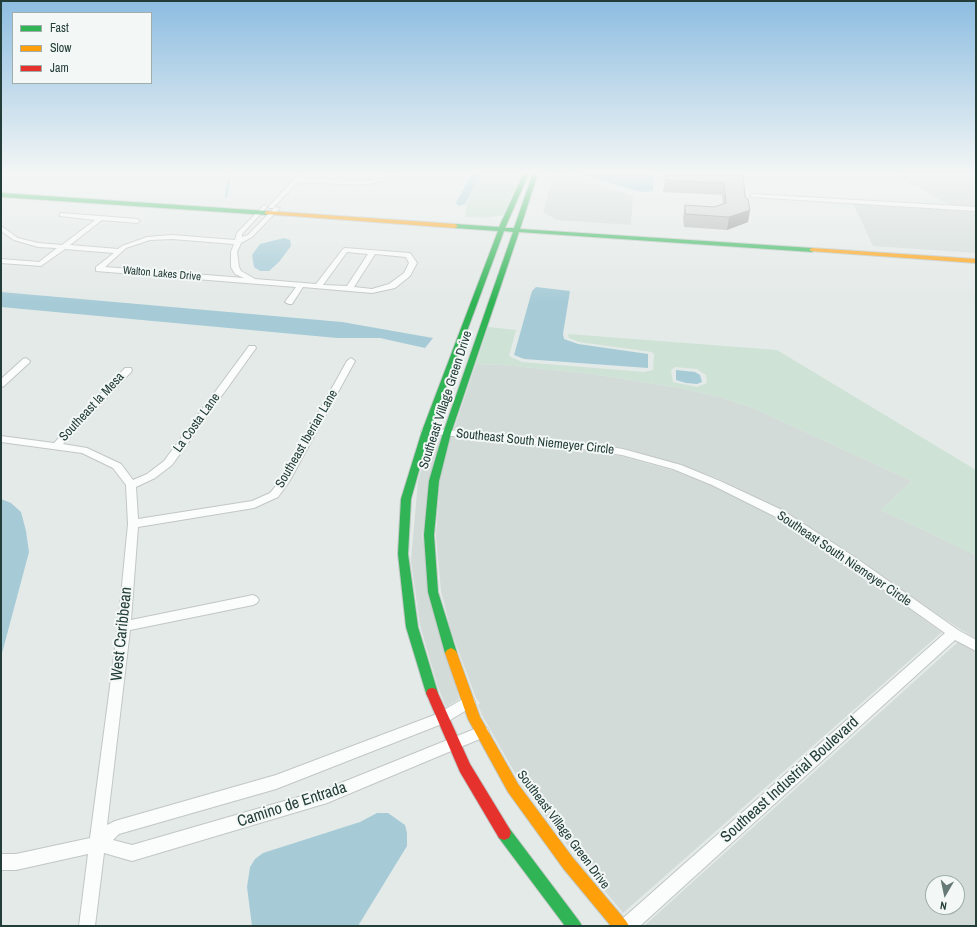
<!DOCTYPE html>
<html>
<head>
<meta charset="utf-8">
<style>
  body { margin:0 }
  #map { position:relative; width:977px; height:927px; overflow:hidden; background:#e4eae8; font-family:"Archivo Narrow",sans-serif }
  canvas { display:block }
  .frame { position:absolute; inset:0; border:2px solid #233d38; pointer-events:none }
  .legend { position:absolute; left:12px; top:12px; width:140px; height:72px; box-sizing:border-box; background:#f3f8f6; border:1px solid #a0adaa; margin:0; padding:5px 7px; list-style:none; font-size:12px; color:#233d38 }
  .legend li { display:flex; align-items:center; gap:8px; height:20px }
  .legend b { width:20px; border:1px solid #a0adaa }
  .north { position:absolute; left:925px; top:875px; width:40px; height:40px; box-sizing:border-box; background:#f3f8f6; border:1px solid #a0adaa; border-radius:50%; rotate:189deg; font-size:11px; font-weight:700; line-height:16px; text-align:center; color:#233d38 }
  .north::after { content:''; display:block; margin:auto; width:14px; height:18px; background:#677a76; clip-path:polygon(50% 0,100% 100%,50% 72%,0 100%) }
</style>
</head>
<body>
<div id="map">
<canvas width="977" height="927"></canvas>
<div class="frame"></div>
<ul class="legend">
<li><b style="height:5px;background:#30b455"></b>Fast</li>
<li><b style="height:5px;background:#ff9f0a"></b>Slow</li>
<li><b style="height:5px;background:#e5322d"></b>Jam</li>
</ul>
<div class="north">N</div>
</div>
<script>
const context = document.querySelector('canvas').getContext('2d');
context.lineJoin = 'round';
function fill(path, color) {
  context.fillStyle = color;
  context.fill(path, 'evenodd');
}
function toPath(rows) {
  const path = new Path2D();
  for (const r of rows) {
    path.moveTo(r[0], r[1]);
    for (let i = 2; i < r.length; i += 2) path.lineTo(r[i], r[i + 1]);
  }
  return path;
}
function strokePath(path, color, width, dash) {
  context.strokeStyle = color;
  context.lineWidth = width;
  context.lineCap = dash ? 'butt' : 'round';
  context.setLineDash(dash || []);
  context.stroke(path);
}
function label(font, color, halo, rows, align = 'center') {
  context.font = font + ' "Archivo Narrow",sans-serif';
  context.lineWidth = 4;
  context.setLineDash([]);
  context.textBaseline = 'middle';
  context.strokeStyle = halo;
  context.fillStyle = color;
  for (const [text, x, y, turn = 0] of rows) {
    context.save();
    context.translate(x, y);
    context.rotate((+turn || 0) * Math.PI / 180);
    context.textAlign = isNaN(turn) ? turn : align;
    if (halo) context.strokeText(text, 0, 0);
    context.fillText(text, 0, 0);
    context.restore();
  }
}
const built = toPath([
  [554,173,561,173,633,196,631,225,557,220,543,212],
  [892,173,976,173,976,208,951,206],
  [853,203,976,211,976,253,873,246],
  [476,364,504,365,592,374,680,388,719,397,753,408,912,481,881,510,976,555,976,639,905,594,853,555,782,510,719,479,678,464,623,448,583,442,454,429],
  [431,435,440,436,422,536,459,699,446,707,437,684,420,625,411,561,418,481],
  [451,437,582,450,621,456,675,471,714,486,775,517,846,563,942,632,623,913,576,856,520,782,482,715,478,705,480,703,476,698,451,631,441,591,436,535,440,481],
  [958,642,976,652,976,926,644,926],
  [933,883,957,883,957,907,933,907]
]);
const green = toPath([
  [481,173,523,173,503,215,486,218,465,217,468,199],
  [488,327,516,330,509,356,522,362,644,372,653,370,654,354,652,352,579,342,569,338,568,334,777,350,976,470,976,555,881,510,912,481,753,408,719,397,680,388,592,374,504,365,476,364],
  [675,367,697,369,706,375,707,383,697,387,673,382,671,370]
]);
const water = toPath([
  [472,173,481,173,465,204,459,206,456,203],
  [576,173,654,173,653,191,644,192,630,189],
  [284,238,290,240,291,246,279,262,269,271,260,271,254,267,252,255,260,244],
  [536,287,570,291,563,334,564,339,578,344,648,354,648,368,524,359,514,355,532,291],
  [1,292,342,322,433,338,425,348,380,338,337,338,1,307],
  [676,370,695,372,700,375,702,382,697,384,686,383,676,380],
  [1,499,11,503,21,512,26,531,29,552,1,657],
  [377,813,388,813,405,825,407,833,407,846,358,926,252,926,247,887,250,867,255,859,263,853,360,822]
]);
const stream = toPath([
  [226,196,230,173]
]);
const street = toPath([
  [1,173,6,173,1,176,1,173],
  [300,173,306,173,301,178,363,181,378,179,390,173,398,173,382,181,363,185,298,182,273,208,269,208,269,206,300,173],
  [753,194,976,207,976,211,751,197,751,195,753,194],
  [264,205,267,207,242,234,242,237,248,235,275,207,280,208,252,237,241,243,237,252,239,267,241,271,255,279,316,284,343,249,345,248,409,253,411,254,417,263,410,276,395,288,372,293,303,287,292,304,289,304,285,302,296,287,96,271,96,267,114,253,65,249,41,266,1,263,1,259,39,262,57,248,38,247,14,240,1,231,1,226,18,238,38,243,62,245,95,220,60,216,60,214,62,213,137,219,140,221,137,223,102,220,70,245,118,249,122,246,147,237,172,235,235,240,237,233,264,205],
  [172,239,234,244,231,252,231,267,235,274,244,278,105,267,126,248,150,240,172,239],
  [347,252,368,254,347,286,323,285,347,252],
  [375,254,406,257,409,263,404,273,389,284,372,289,354,287,375,254],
  [249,346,255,346,256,348,172,465,155,478,136,487,138,519,252,501,270,493,280,481,347,361,351,358,355,361,289,482,278,497,254,508,138,527,131,620,253,595,257,597,259,600,257,603,253,605,130,630,107,825,115,821,276,775,437,714,468,696,473,698,475,702,473,706,447,722,276,789,119,834,113,840,132,845,326,789,482,726,487,728,489,732,487,736,327,803,132,861,104,853,95,926,79,926,88,854,16,870,1,870,1,854,16,854,90,838,118,626,128,524,126,485,113,468,82,453,1,442,1,436,54,443,125,368,131,368,132,370,131,372,63,444,87,448,121,464,133,480,147,474,164,461,249,346],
  [26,358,30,361,29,363,4,386,1,387,1,379,23,359,26,358],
  [426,428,583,443,623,449,681,465,720,481,782,510,853,556,958,630,976,640,976,651,955,640,640,926,619,926,621,920,945,633,845,562,774,516,712,485,673,469,622,455,583,449,423,433,421,431,423,429,426,428]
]);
const fast = toPath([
  [524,173,529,173,505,228,514,228,533,173,538,173,520,229,812,248,815,250,812,252,519,232,451,433,439,481,434,535,438,592,457,653,455,656,451,658,447,656,445,653,428,592,424,535,429,481,443,433,513,232,504,231,430,431,411,499,408,554,418,627,438,693,436,697,432,698,428,697,426,693,406,627,398,554,401,499,422,431,498,231,455,228,452,226,455,224,499,227,524,173],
  [1,193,267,211,270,213,267,215,1,197,1,193],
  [504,826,509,828,579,921,582,926,565,926,499,838,497,833,499,828,504,826]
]);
const slow = toPath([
  [267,211,455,224,458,226,455,228,265,214,265,212,267,211],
  [812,248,976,259,976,263,810,251,810,249,812,248],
  [451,648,455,650,457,653,480,717,518,784,573,858,626,921,629,926,611,926,563,868,508,792,468,719,445,653,447,650,451,648]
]);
const jam = toPath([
  [432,688,436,689,470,764,509,828,511,833,509,838,504,840,499,838,460,772,426,693,428,689,432,688]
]);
const wall = toPath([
  [666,173,743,173,745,197,750,210,748,222,727,230,684,227,683,218,685,205,714,207,723,204,722,195,663,192]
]);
const shadedWall = toPath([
  [750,210,748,222,727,230,729,217]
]);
const building = toPath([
  [666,173,743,173,745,197,748,199,750,210,729,217,685,214,685,205,714,207,726,203,724,183,665,180,666,173]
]);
const farStreetnames = [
  ["Walton Lakes Drive",162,274,5]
];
const streetNames = [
  ["Southeast Village Green Drive",446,400,-72],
  ["Southeast la Mesa",92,407,-47],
  ["La Costa Lane",197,423,-54],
  ["Southeast Iberian Lane",307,439,-60],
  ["Southeast South Niemeyer Circle",535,442,6],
  ["Southeast South Niemeyer Circle",844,559,34],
  ["Southeast Village Green Drive",563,830,53]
];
const nearStreetnames = [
  ["West Caribbean",122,634,-84],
  ["Southeast Industrial Boulevard",790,780,-42],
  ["Camino de Entrada",292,805,-18]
];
fill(built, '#d2dbd8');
fill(green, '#cee2d6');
fill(water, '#a6cbd7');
strokePath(stream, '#a6cbd7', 2.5);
strokePath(street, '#c1c7c5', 2);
strokePath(fast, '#c0c7c5', 2);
strokePath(slow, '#c0c7c5', 2);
strokePath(jam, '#c0c7c5', 2);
fill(street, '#fbfcfc');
fill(fast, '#30b455');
fill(slow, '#ff9f0a');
fill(jam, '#e5322d');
fill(wall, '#afb4b2');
fill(shadedWall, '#8e9291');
fill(building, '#cbd1cf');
strokePath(building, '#8e9291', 1);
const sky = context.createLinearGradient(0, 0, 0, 303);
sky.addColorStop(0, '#8dbde1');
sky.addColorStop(0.57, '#f3f6f5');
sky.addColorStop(1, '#f3f6f500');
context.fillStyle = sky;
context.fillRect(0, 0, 977, 303);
label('11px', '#233d38', '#f3f8f6', farStreetnames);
label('13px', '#233d38', '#f3f8f6', streetNames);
label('16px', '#233d38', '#f3f8f6', nearStreetnames);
</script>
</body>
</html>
